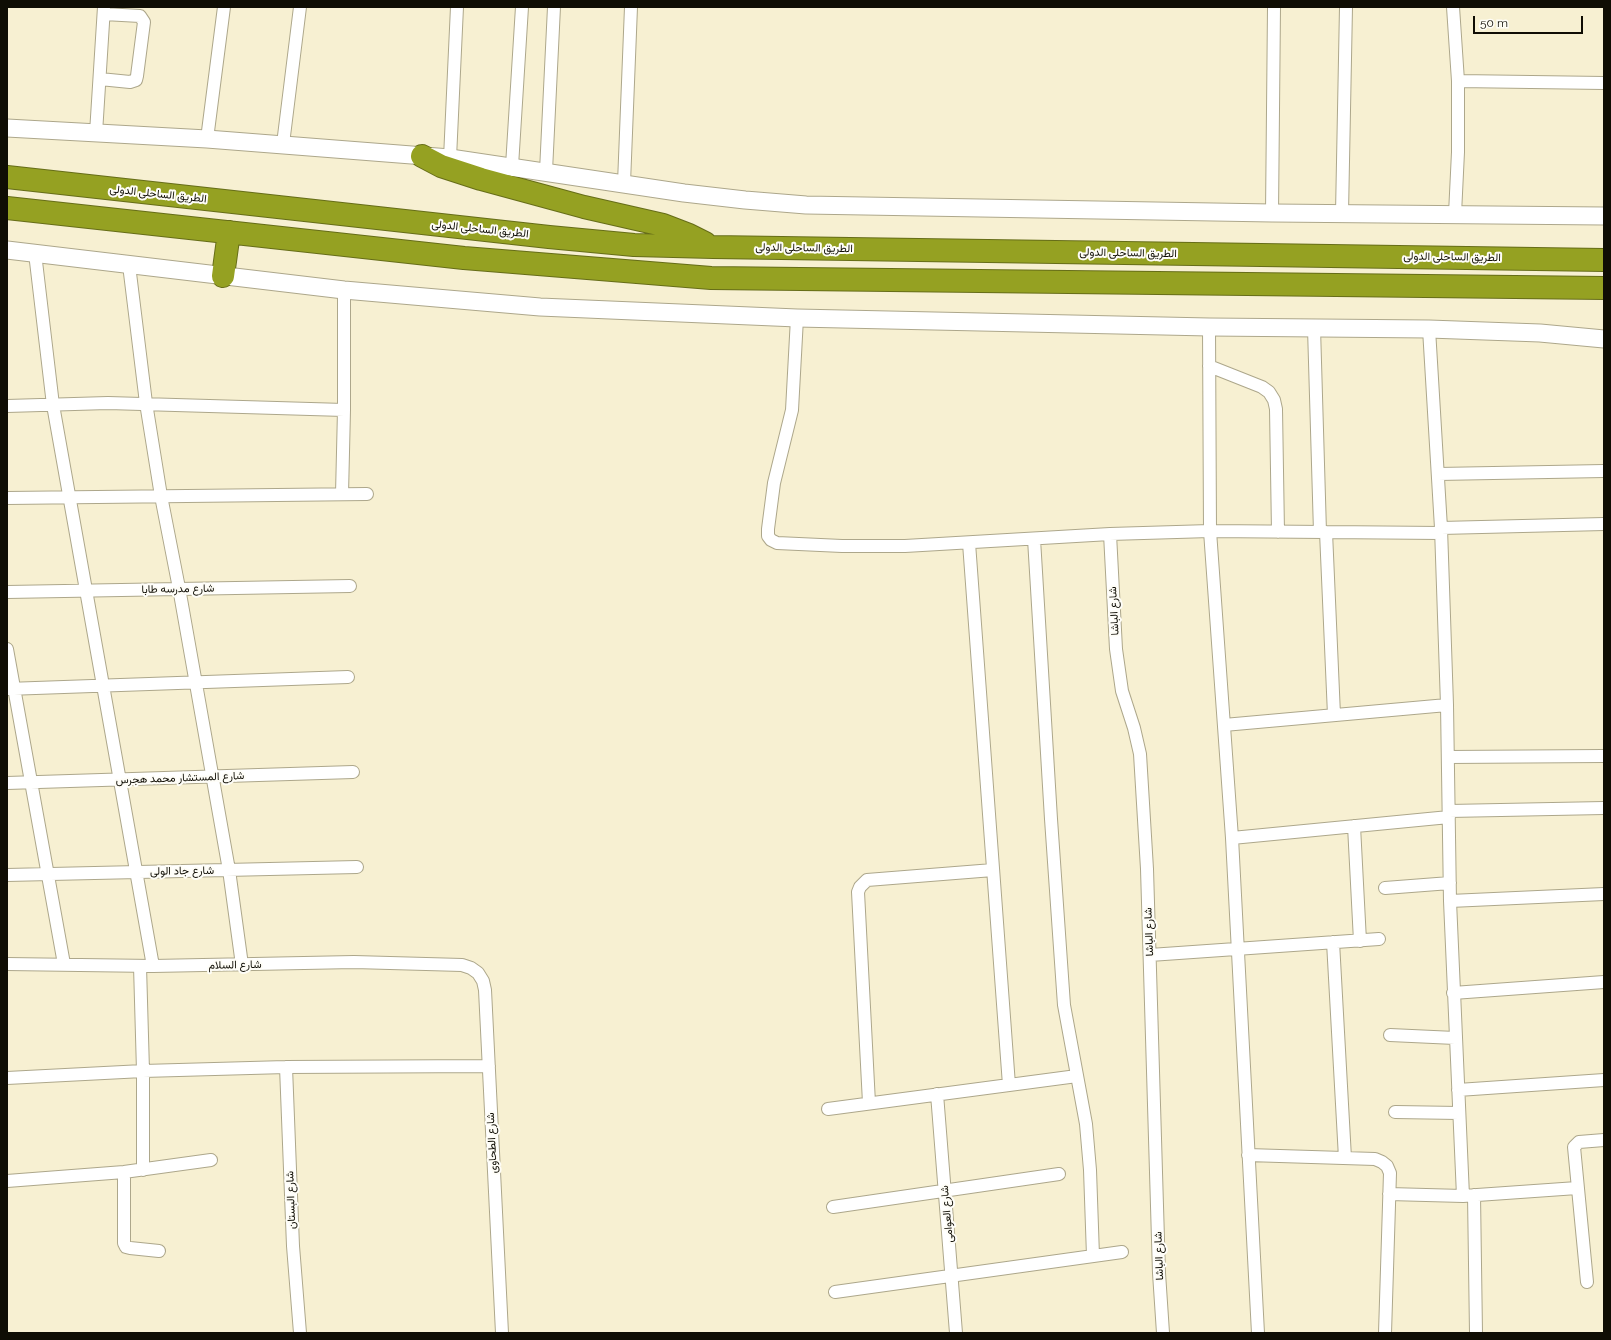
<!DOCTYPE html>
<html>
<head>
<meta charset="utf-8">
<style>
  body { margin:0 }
  #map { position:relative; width:1611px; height:1340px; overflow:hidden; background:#f7f0d2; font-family:Raleway,sans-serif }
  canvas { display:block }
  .frame { position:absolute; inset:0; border:8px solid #0f0d04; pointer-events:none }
  .scale { position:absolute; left:1473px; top:16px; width:110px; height:18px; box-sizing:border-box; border:2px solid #0f0d04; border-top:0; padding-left:5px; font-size:12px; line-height:14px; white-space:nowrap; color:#0f0d04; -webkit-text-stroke:3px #fefdf7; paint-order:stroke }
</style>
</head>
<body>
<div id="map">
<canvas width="1611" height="1340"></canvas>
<div class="frame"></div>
<div class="scale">50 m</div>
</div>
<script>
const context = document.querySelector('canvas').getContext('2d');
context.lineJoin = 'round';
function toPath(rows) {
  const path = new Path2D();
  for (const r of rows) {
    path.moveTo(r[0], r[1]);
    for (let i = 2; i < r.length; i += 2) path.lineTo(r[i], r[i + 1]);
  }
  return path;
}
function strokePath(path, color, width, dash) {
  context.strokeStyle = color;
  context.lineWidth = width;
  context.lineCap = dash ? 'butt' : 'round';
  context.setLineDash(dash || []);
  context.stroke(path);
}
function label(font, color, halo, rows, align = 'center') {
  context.font = font + ' Raleway,Vazirmatn,sans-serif';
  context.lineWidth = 4;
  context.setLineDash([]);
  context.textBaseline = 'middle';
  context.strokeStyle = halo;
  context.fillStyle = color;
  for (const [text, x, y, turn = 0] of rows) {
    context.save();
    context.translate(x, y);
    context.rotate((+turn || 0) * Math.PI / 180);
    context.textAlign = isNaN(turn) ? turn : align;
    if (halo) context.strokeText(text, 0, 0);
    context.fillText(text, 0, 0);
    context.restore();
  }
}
const street = toPath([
  [1453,7,1458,81,1458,152,1455,214],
  [100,79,130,82,136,80,137,76,144,22,140,16,104,14],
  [1458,81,1604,83],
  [96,133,104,7],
  [207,139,224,7],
  [283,144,300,7],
  [450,158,457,7],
  [512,166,522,7],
  [546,171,554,7],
  [624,183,631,7],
  [1272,213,1274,7],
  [1342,213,1346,7],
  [35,253,53,405,153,966],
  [129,265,146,403,161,496,179,588,229,870,242,965],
  [797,318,792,410,774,483,768,529,768,536,771,540,777,543,842,546,905,546,1110,534,1210,531,1441,533],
  [1209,327,1210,531,1232,838,1258,1333],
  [1314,328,1320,532],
  [1429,329,1441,528,1447,705,1450,901,1463,1196],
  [1209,366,1262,387,1269,392,1274,400,1276,409,1278,532],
  [7,406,108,403,344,410],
  [1438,474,1604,471],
  [342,494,344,410,344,290],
  [7,498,367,494],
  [1441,528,1604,524],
  [1326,532,1334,715],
  [1110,534,1116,649,1122,691,1134,728,1140,754,1147,869,1159,1273,1163,1333],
  [1034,539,1051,819,1064,1005,1086,1124,1090,1170,1093,1256],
  [969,543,1009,1085],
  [7,592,350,586],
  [7,649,64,964],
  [7,689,348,677],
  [1224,725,1447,705],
  [1448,757,1604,756],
  [7,783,353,772],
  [1449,811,1604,808],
  [1354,826,1360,941],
  [1232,838,1449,817],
  [7,875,357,867],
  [1385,888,1450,883],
  [1450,901,1604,894],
  [1333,942,1345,1158],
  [1150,955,1379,939],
  [7,964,153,966,354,962,462,965,471,968,478,973,483,981,485,990,502,1333],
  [140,966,143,1071,143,1170],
  [1453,993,1604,982],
  [1390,1035,1455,1038],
  [286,1067,293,1246,300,1333],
  [7,1078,143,1071,286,1067,489,1066],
  [1458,1090,1604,1080],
  [937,1094,956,1333],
  [869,1103,858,892,860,887,867,880,993,870],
  [828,1109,1077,1076],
  [1395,1112,1459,1113],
  [1248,1155,1375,1159,1382,1162,1387,1166,1390,1173,1385,1333],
  [124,1172,124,1243,126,1247,130,1248,159,1251],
  [7,1181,124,1172,211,1160],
  [1389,1194,1463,1196,1577,1188],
  [1474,1195,1476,1333],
  [833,1207,1059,1174],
  [1587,1282,1574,1147,1579,1142,1604,1140],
  [835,1292,1122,1252]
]);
const secondary = toPath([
  [7,128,207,139,450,158,684,193,745,200,806,205,1272,213,1604,216],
  [7,250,344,290,540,307,797,318,1209,327,1429,329,1540,333,1604,339]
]);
const highway = toPath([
  [422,156,441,166,481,179,584,207,663,225,689,235,705,243],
  [7,177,549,237,634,245,713,247,1604,260],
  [7,208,464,258,711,278,1604,288],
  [223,276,229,232]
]);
const streetNames = [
  ["الطريق الساحلى الدولى",158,194,6],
  ["الطريق الساحلى الدولى",480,229,6],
  ["الطريق الساحلى الدولى",804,248,1],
  ["الطريق الساحلى الدولى",1128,253,1],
  ["الطريق الساحلى الدولى",1452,257,1],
  ["شارع مدرسه طابا",178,589,-1],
  ["شارع الباشا",1114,611,-93],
  ["شارع المستشار محمد هجرس",180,778,-2],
  ["شارع جاد الولى",182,871,-1],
  ["شارع الباشا",1149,932,-92],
  ["شارع السلام",235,965,-1],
  ["شارع الطحاوى",492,1143,-93],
  ["شارع البستان",291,1200,-92],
  ["شارع العوامى",947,1214,-95],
  ["شارع الباشا",1159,1256,-92]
];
strokePath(street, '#ada78b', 14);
strokePath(secondary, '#ada78b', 19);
strokePath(highway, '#666d18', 24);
strokePath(street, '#fff', 12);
strokePath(secondary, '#fff', 17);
strokePath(highway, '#95a122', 22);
label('11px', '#0f0d04', '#fefdf7', streetNames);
</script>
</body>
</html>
